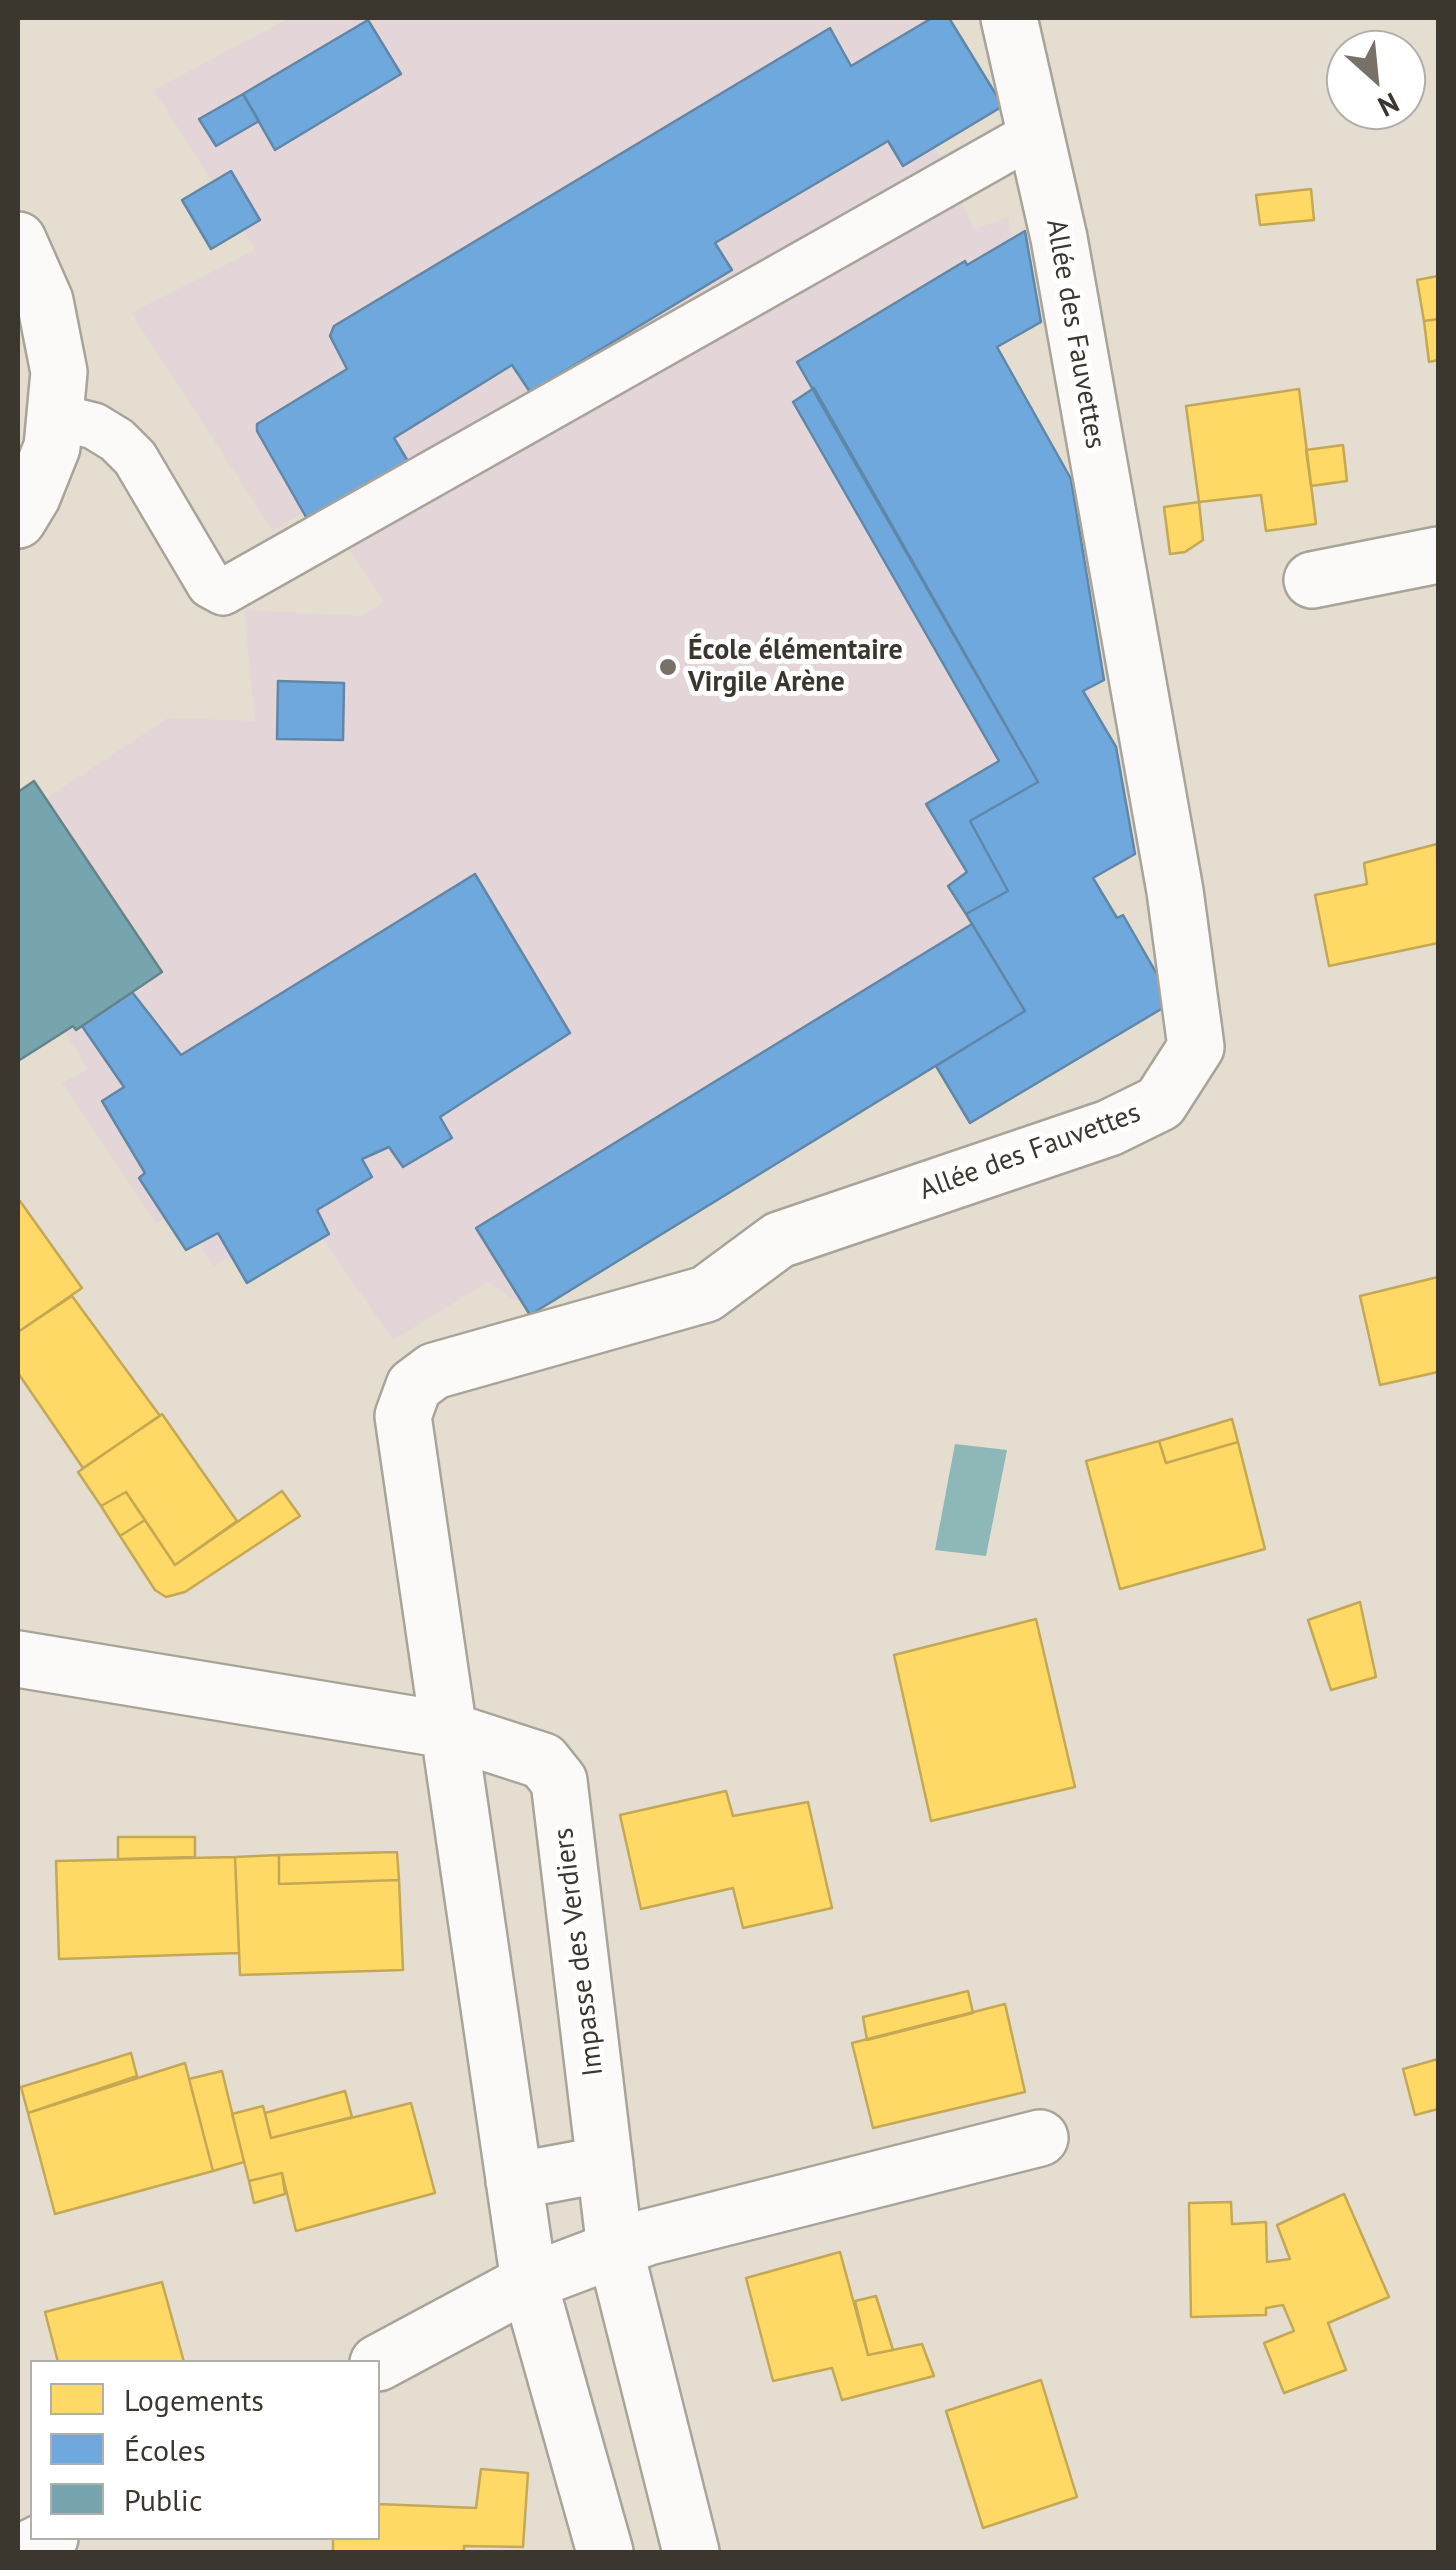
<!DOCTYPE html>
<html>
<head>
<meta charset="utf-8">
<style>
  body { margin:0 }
  #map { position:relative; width:1456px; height:2570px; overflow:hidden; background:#e4ddd0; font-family:"PT Sans",sans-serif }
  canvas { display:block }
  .frame { position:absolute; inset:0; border:20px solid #3c372e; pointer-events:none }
  .legend { position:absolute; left:30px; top:2360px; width:350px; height:180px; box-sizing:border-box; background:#fff; border:2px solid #b1afab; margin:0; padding:12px 18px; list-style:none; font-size:30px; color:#3c372e }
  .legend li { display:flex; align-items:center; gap:20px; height:50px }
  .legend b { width:50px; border:2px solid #b1afab }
  .north { position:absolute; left:1326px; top:30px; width:100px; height:100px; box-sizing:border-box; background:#fff; border:2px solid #b1afab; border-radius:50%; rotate:153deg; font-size:28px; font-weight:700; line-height:40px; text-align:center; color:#3c372e }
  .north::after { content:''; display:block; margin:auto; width:35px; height:45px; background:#777167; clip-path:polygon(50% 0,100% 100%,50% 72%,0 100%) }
</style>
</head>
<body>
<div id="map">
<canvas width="1456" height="2570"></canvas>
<div class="frame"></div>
<ul class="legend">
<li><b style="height:28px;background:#ffd966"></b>Logements</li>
<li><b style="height:28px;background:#6fa8dc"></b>Écoles</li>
<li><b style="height:28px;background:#76a5af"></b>Public</li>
</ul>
<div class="north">N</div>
</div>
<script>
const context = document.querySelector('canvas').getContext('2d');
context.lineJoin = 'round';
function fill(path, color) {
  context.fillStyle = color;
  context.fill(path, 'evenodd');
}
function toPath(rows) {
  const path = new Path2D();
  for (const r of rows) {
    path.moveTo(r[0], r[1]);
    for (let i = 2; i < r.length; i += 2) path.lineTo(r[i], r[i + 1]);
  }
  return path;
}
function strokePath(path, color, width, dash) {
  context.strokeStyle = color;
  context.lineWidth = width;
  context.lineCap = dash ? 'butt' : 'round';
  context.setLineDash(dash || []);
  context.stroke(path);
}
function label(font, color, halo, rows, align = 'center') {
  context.font = font + ' "PT Sans",sans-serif';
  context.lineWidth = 10;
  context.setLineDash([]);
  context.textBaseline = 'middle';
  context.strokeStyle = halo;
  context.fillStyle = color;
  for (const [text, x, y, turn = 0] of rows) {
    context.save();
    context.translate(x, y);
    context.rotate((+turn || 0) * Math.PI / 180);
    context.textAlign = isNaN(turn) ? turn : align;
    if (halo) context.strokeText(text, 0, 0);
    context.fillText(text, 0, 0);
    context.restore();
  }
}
const education = toPath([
  [289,18,949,18,988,95,926,129,974,229,1009,217,1020,311,981,343,1053,473,1116,842,1084,862,1159,987,962,1103,929,1054,515,1301,488,1282,393,1340,307,1216,214,1266,176,1214,156,1223,62,1083,88,1069,59,1023,39,803,168,718,255,721,244,610,363,616,384,602,318,503,273,531,131,313,255,250,154,90]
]);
const water = toPath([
  [955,1444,1007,1450,986,1556,935,1550]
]);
const homes = toPath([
  [1311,189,1314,220,1260,225,1256,195,1311,189],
  [1438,276,1438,319,1424,321,1417,280,1438,276],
  [1438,319,1438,360,1429,362,1424,321,1438,319],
  [1299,389,1316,524,1266,531,1261,495,1199,502,1186,406,1299,389],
  [1343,445,1347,481,1311,486,1306,450,1343,445],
  [1199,502,1203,540,1185,552,1170,554,1164,507,1199,502],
  [1437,844,1438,943,1329,966,1315,895,1367,884,1364,863,1437,844],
  [20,1201,82,1288,18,1332,18,1203,20,1201],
  [1438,1277,1438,1372,1380,1385,1360,1296,1438,1277],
  [72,1296,160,1416,83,1468,18,1373,18,1332,72,1296],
  [162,1414,237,1521,175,1565,126,1492,101,1506,78,1472,162,1414],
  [1232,1419,1238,1442,1166,1463,1159,1441,1232,1419],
  [1159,1441,1166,1463,1238,1442,1265,1549,1120,1589,1086,1461,1159,1441],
  [282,1491,300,1516,185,1592,166,1597,155,1590,120,1536,145,1520,175,1565,282,1491],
  [126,1492,145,1520,120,1536,101,1506,126,1492],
  [1360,1602,1376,1677,1331,1690,1308,1620,1360,1602],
  [1036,1619,1075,1787,931,1821,894,1655,1036,1619],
  [726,1791,733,1816,808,1802,832,1908,743,1928,733,1888,641,1909,620,1815,726,1791],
  [118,1837,195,1837,195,1857,118,1859,118,1837],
  [397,1852,399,1880,279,1884,279,1855,397,1852],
  [279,1855,279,1884,399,1880,403,1970,240,1975,235,1857,279,1855],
  [235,1857,239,1953,59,1959,56,1861,235,1857],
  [968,1991,973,2013,867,2040,863,2017,968,1991],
  [1005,2004,1025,2092,873,2128,852,2043,1005,2004],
  [131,2053,137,2076,28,2113,21,2087,131,2053],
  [1438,2059,1438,2109,1415,2115,1403,2069,1438,2059],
  [185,2063,213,2171,55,2214,28,2113,185,2063],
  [222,2071,244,2162,213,2171,189,2079,222,2071],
  [345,2091,352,2117,271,2138,265,2113,345,2091],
  [411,2103,435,2193,296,2231,282,2173,249,2181,232,2114,263,2106,271,2138,411,2103],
  [282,2173,285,2194,254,2203,249,2181,282,2173],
  [1344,2194,1389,2297,1328,2323,1346,2370,1284,2393,1264,2343,1294,2331,1283,2305,1266,2308,1266,2315,1191,2317,1189,2203,1231,2202,1232,2224,1266,2222,1267,2262,1290,2259,1277,2225,1344,2194],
  [840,2252,868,2355,922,2344,934,2376,842,2400,832,2368,773,2381,746,2278,840,2252],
  [162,2282,184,2362,58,2362,45,2312,162,2282],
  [876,2296,893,2350,868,2355,855,2301,876,2296],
  [1041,2380,1077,2497,983,2528,946,2411,1041,2380],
  [481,2469,528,2473,523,2547,464,2546,464,2552,333,2552,333,2538,378,2538,378,2504,476,2508,481,2469]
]);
const schools = toPath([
  [932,18,949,18,1003,106,903,166,888,141,715,243,732,270,530,392,512,365,394,438,409,463,310,524,257,431,257,424,347,369,330,336,334,326,830,28,851,66,932,18],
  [368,20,401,74,275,150,243,94,368,20],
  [243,94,259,121,216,146,199,119,243,94],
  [231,171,260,220,211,249,182,200,231,171],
  [1025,231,1041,322,997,347,1071,479,1104,680,1083,691,1116,747,1135,854,1093,878,1117,918,1123,915,1173,1002,970,1123,936,1066,1025,1011,966,914,1008,891,970,821,1038,782,797,362,965,261,967,265,1025,231],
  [814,388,1038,782,970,821,1008,891,966,914,948,886,967,872,926,804,999,761,793,402,814,388],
  [278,681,344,683,343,740,277,739,278,681],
  [475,874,570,1033,440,1117,452,1138,403,1167,389,1147,362,1159,372,1177,317,1210,329,1234,247,1283,218,1233,186,1250,139,1178,145,1173,102,1101,124,1087,82,1026,132,992,181,1055,475,874],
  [972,924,1025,1011,530,1315,476,1228,972,924]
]);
const public = toPath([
  [34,781,162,972,76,1030,73,1026,18,1061,18,792,34,781]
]);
const lane = toPath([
  [54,416,94,426,117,440,135,458,210,585,223,592,1035,133]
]);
const street = toPath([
  [18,240,45,301,59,372,52,447,32,497,18,520],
  [1312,580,1438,555],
  [18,1659,447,1730,543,1761,559,1781,615,2249,691,2552],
  [514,2181,605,2164],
  [378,2363,529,2282,648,2237,1040,2138],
  [22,2552,50,2538],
  [605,2552,529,2282,403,1416,414,1386,434,1371,706,1294,779,1240,1109,1128,1160,1103,1196,1047,1175,891,1059,238,1009,18]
]);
const markers = [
  [668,667,10,"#777167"]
];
const streetNames = [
  ["Allée des Fauvettes",1075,334,80],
  ["Allée des Fauvettes",1030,1152,-20],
  ["Impasse des Verdiers",579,1952,-97]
];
const poiNames = [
  ["École élémentaire",688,651],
  ["Virgile Arène",688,683]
];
fill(education, '#e4d6d8');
fill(water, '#8eb7b7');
fill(homes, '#ffd966');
strokePath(homes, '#c4a855', 2.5);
fill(schools, '#6fa8dc');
strokePath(schools, '#6086a8', 2.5);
fill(public, '#76a5af');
strokePath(public, '#658488', 2.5);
strokePath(lane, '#a9a49a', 50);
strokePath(street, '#a9a49a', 60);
strokePath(lane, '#fbfaf8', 45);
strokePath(street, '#fbfaf8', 55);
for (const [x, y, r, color] of markers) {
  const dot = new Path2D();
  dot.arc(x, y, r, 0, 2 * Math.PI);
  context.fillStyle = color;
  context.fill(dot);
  strokePath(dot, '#fff', 4);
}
label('28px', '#3c372e', '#fff', streetNames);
label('bold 28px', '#3c372e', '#fff', poiNames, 'left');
</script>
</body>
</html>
